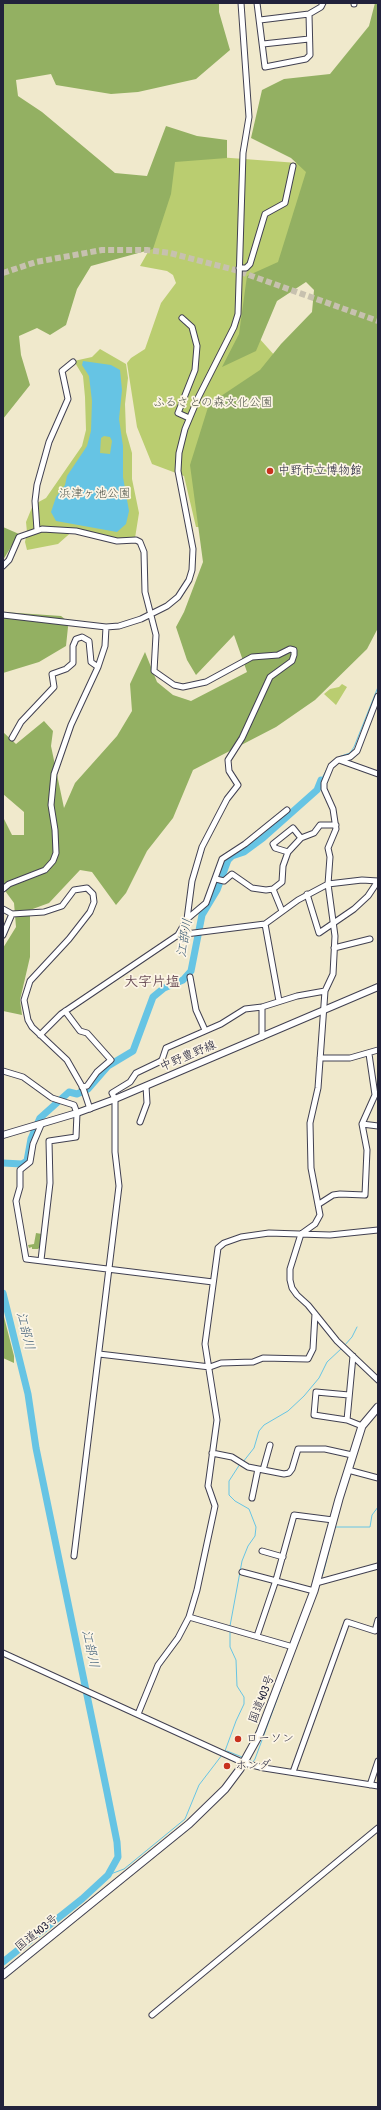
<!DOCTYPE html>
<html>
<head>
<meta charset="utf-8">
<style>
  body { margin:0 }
  #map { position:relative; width:381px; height:2110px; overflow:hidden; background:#f0e9cc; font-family:"Patrick Hand",sans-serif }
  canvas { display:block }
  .frame { position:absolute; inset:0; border:4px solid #22223b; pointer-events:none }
</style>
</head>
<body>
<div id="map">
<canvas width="381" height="2110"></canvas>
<div class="frame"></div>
</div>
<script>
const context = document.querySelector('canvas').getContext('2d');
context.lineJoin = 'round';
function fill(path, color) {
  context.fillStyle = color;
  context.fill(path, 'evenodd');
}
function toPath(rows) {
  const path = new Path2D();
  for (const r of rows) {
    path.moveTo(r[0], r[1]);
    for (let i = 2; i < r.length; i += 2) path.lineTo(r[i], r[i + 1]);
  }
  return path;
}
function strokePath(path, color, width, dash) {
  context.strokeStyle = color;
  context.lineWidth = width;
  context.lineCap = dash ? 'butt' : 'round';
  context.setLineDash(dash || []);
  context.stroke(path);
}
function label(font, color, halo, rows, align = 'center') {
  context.font = font + ' "Patrick Hand","Klee One",sans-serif';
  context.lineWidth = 3.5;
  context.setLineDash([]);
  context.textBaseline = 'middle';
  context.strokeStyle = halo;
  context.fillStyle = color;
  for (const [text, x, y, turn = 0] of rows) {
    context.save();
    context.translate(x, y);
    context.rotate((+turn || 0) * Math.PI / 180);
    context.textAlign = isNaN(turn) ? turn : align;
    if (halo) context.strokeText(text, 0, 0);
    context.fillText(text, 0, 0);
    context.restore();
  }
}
const green = toPath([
  [164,153,311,164,258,337,322,408,296,528,196,527,184,476,152,464,137,427,127,363,131,358,145,349,161,303,176,283,173,275,167,271,140,266,156,238],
  [100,349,126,364,128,378,125,404,126,432,132,453,132,479,139,513,135,538,117,540,75,529,58,544,27,550,25,542,27,532,26,522,33,505,46,498,82,446,86,430,85,397,83,376,74,361,92,357],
  [342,684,347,687,336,705,324,694,330,689,339,687]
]);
const forest = toPath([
  [3,3,219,3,219,12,230,50,196,79,138,92,111,94,56,85,51,74,16,80,18,96,42,112,115,173,147,176,166,126,197,136,227,140,227,158,175,162,171,194,153,249,91,266,77,289,66,325,50,335,37,328,19,336,21,355,30,385,3,419],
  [375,3,378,3,378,628,367,649,315,700,276,727,193,770,173,818,147,851,126,893,116,905,92,872,80,870,49,903,30,910,30,957,20,1000,22,1015,3,1011,3,948,16,927,14,903,3,888,3,817,12,835,24,835,24,812,3,794,3,732,16,744,44,721,53,731,51,746,64,808,75,783,117,736,132,711,130,684,145,652,157,682,173,695,191,701,247,672,234,635,196,675,187,660,176,627,184,612,203,562,190,465,209,404,260,370,281,344,312,312,314,290,306,282,277,301,256,351,222,367,239,334,247,276,278,262,306,172,291,158,251,138,262,90,284,79,330,74,369,26],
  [3,527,19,534,3,560],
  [3,612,61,616,66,620,68,627,66,646,39,662,3,673],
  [36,1233,42,1234,43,1244,38,1249,32,1249,32,1247,29,1248,28,1245,34,1244],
  [3,1313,14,1356,14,1363,3,1358]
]);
const water = toPath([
  [83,361,111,365,120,370,122,390,119,419,123,446,123,477,129,511,126,524,117,532,56,521,51,512,56,497,65,485,67,476,87,446,91,431,92,401,89,376,82,365],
  [104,436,110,437,112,441,110,454,100,453,101,438]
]);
const stream = toPath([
  [331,763,341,756,350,753,354,747,378,687],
  [321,780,329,765],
  [344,1346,352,1337,357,1327],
  [243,1462,254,1448,259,1431,264,1425,288,1411,304,1396,319,1378,327,1362,342,1348],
  [323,1574,335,1527,370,1527,372,1515,378,1507],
  [230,1626,242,1561,248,1546,255,1536,256,1527,249,1509,235,1501,229,1495,229,1481,240,1464],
  [225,1751,236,1721,244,1704,244,1697,237,1686,236,1660,230,1647,230,1631],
  [227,1751,242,1757],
  [250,1760,253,1762,255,1759,293,1656],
  [108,1875,124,1869,185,1819,199,1785,222,1755]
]);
const river = toPath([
  [3,1163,22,1164,27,1161,31,1139,40,1118,69,1092,77,1094,88,1089,108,1066,133,1051,153,997,164,988,183,980,191,971,202,915,217,890,228,860,232,856,244,852,263,838,317,790,321,780],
  [3,1293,28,1394,36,1448,107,1792,117,1842,118,1857,108,1875,82,1899,3,1962]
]);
const majorTunnel = toPath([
  [3,273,36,262,102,250,147,250,170,253,235,270,378,321]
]);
const minor = toPath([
  [257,3,265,67,306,59,310,55,309,14],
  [354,4,354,3],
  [260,20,309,14,321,7,323,3],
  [263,44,309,39],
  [239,268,246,268,250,264,265,214,285,203,293,166],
  [182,318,192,327,197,346,195,370,178,413,189,418],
  [37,530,35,501,37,485,49,442,68,399,62,371,73,362],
  [3,566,9,560,19,537,42,529,76,531,117,541,136,540,140,542,144,552,145,592,156,635,154,671,174,685,183,687,206,682,252,657,278,655,290,649,294,650,294,655,292,661,270,677,242,738,228,760,229,771,238,785,227,799,202,847,192,881,187,919,178,935],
  [3,615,106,627,119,626,141,619,167,606,178,597,189,580,192,570,193,549,178,471,179,453,185,429,198,398,234,327,238,314,243,153,249,117,241,3],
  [378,696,357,751,350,757,338,760,331,766,324,783,324,789,333,809,336,829,328,848,330,857,328,884,335,936,333,974,325,991,318,1088,310,1123,311,1168,320,1215,315,1224,301,1234,290,1269,290,1280,292,1288,297,1295,308,1305,337,1341,378,1380],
  [12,738,21,722,54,687,52,674,66,669,73,663,73,646,76,639,82,637,89,641,91,662,98,667],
  [339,760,378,774],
  [288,852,275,848,273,844,293,828,301,838],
  [216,879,224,881,232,874,252,888,266,890,273,889,282,882,283,866,288,852,301,838,314,833,320,825,336,825],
  [3,889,9,884,45,870,53,861,56,853,55,830,51,805,54,774,71,725,98,667,105,646,106,627],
  [273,889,282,911],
  [307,894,319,933,354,909,368,896,378,881],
  [3,909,12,914,44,912,62,906,74,890,87,888,93,894,94,902,90,912,69,939,30,981,24,1000,28,1020,32,1027,67,1060,83,1088,90,1109],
  [187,919,206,903,222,859,245,844,287,810],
  [265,924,279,1001],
  [3,935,12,914],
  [334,948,370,939],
  [190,977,196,1010,205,1030],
  [65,1011,80,1031,87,1033,111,1060,97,1072,87,1086,82,1087],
  [40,1035,61,1014,178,935,265,924,298,900,328,884,362,880,378,881],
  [262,1037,262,1007],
  [320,1058,350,1058,378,1050],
  [3,1071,23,1077,52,1098,74,1105,77,1113,76,1137,49,1141,50,1183,41,1260],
  [140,1122,147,1103,146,1086],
  [362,1124,378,1126],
  [41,1125,33,1144,30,1162,20,1170,20,1187,16,1201,26,1259,213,1282],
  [319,1204,333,1195,340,1194,365,1195,367,1150,362,1124,375,1095,369,1054],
  [99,1354,210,1367,221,1363,253,1362,263,1358,308,1359,313,1349,315,1314],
  [353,1356,347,1420,362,1426],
  [347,1420,314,1415,316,1392,349,1395],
  [212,1453,232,1457,248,1467,284,1474,289,1473,292,1469,298,1449,325,1449,352,1455],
  [263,1470,270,1445],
  [348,1470,378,1478],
  [252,1498,258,1469],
  [262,1551,283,1557],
  [74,1556,119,1186,115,1152,115,1099,112,1093,130,1082,136,1073,159,1062,162,1060,166,1048,221,1024,245,1009,262,1007,297,996,325,991],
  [242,1572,314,1591],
  [316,1583,378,1566],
  [189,1617,293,1647],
  [257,1636,276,1580,294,1515,333,1520],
  [3,1653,244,1763,264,1768,378,1786],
  [138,1714,158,1665,178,1638,189,1617,197,1590,215,1506,208,1486,217,1420,205,1344,218,1248,224,1243,241,1237,269,1233,330,1235,378,1230],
  [293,1772,347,1622,375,1631,378,1620],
  [370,1785,378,1761],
  [152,2015,378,1828]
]);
const major = toPath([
  [3,1135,77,1113,115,1099,378,987]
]);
const highway = toPath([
  [3,1975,189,1824,225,1789,240,1769,260,1733,314,1591,339,1499,362,1426,378,1407]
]);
const markers = [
  [270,471,4,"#c8321e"],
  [238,1739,4,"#c8321e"],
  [227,1766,4,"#c8321e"]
];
const parkNames = [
  ["ふるさとの森文化公園",213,403],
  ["浜津ヶ池公園",95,494]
];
const poiNames = [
  ["中野市立博物館",278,471],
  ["ローソン",246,1739],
  ["ホンダ",235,1766]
];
const streetNames = [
  ["中野豊野線",188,1056,-23],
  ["国道403号",262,1699,-69],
  ["国道403号",37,1933,-39]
];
const waterNames = [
  ["江部川",185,938,-80],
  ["江部川",25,1331,76],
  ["江部川",90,1649,78]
];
const quarterNames = [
  ["大字片塩",152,982]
];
fill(green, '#bacd70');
fill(forest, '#93b062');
fill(water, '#66c4e4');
strokePath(stream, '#66c4e4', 1);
strokePath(river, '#66c4e4', 7);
strokePath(majorTunnel, '#c7c1af', 6, [6, 3]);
strokePath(minor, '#414051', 7);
strokePath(major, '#414051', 8);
strokePath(highway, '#414051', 9);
strokePath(minor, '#fff', 5);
strokePath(major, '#fff', 6);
strokePath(highway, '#fff', 7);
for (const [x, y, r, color] of markers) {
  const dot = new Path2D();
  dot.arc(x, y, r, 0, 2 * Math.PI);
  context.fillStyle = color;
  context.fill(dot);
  strokePath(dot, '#fcf5e5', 1.5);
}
label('12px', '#50554b', '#fcf5e5', parkNames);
label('12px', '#22223b', '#fcf5e5', poiNames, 'left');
label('12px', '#22223b', '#fcf5e5', streetNames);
label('italic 13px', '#3a5b76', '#fcf5e5', waterNames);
label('bold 14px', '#694c56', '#fcf5e5', quarterNames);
</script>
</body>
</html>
